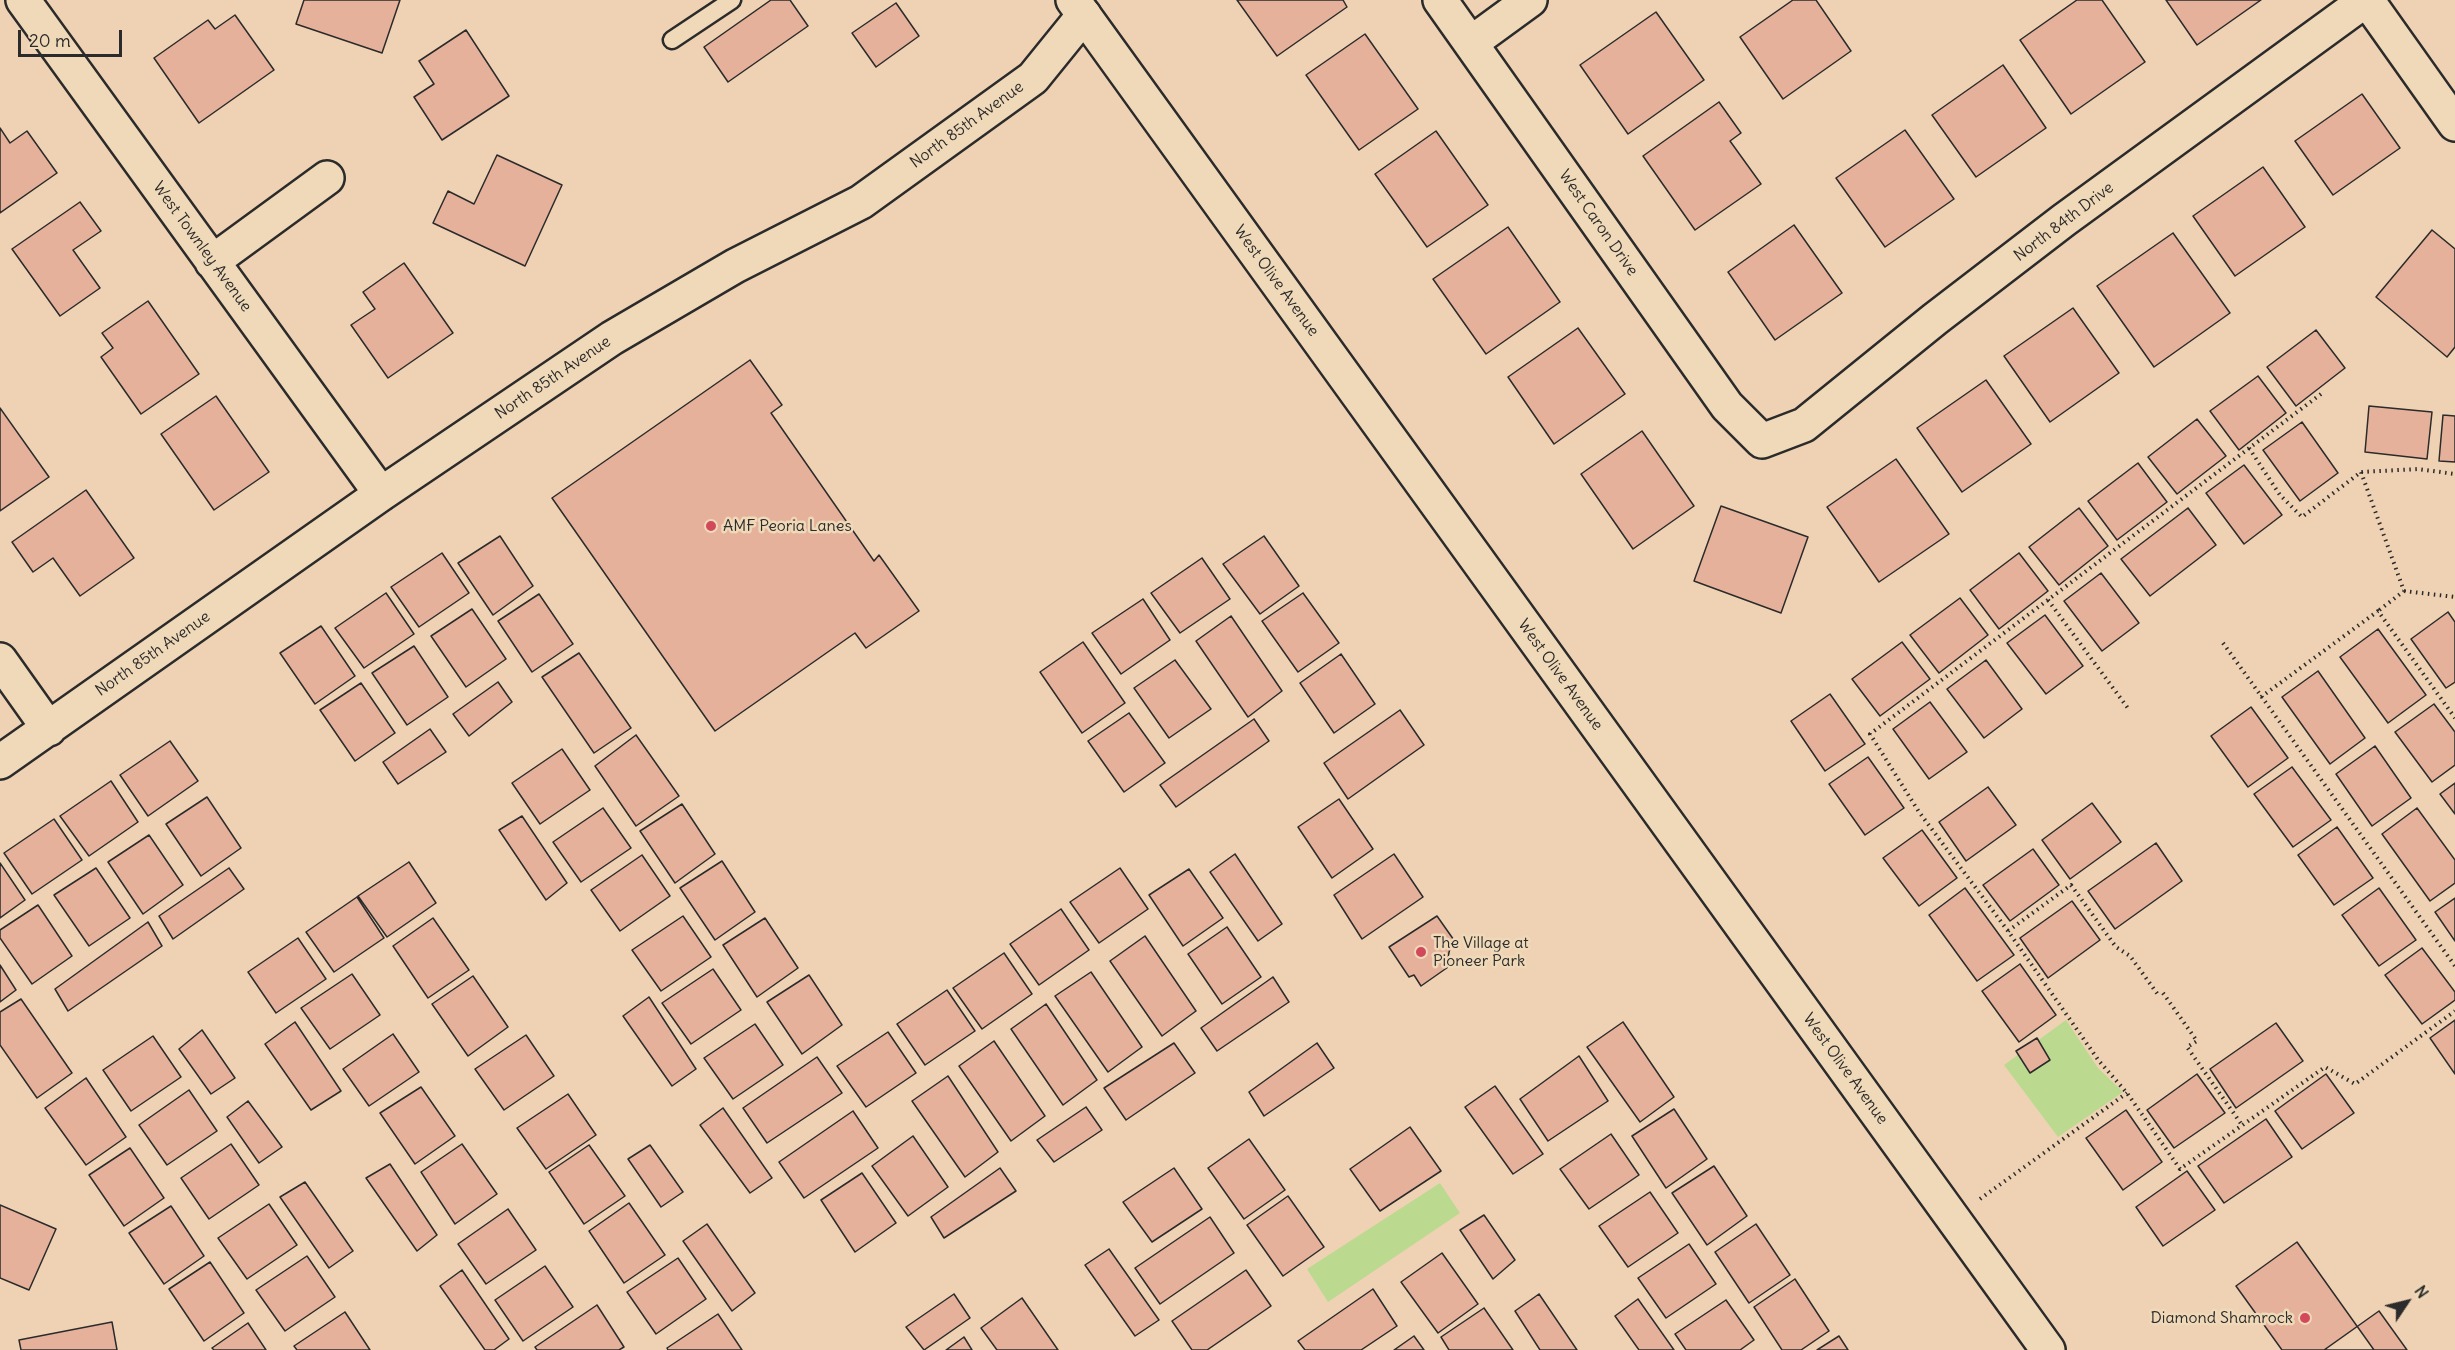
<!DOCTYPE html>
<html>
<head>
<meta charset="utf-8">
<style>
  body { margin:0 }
  #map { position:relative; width:2455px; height:1350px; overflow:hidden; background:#efd2b3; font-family:Delius,sans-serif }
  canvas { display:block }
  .north { position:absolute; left:2377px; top:1272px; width:60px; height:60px; -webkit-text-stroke:4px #f0d9b8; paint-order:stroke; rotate:55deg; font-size:16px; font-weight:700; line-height:24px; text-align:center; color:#2b2b2b }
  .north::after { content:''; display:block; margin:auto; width:21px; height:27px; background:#2b2b2b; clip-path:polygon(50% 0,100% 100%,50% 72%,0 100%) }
  .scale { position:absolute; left:18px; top:30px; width:104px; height:27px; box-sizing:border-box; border:3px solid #2b2b2b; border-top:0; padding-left:8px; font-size:18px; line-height:21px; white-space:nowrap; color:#2b2b2b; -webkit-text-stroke:4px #f0d9b8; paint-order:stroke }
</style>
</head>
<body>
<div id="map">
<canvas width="2455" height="1350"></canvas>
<div class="north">N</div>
<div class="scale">20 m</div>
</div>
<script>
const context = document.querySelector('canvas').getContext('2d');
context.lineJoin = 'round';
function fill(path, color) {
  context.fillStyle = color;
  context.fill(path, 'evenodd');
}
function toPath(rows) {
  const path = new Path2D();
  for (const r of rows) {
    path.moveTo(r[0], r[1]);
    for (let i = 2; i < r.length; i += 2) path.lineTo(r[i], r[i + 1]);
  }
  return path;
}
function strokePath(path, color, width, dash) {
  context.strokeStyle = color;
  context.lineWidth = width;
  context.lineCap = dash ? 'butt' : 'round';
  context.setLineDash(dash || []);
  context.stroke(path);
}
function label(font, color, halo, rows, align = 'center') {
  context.font = font + ' Delius,sans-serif';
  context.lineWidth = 5;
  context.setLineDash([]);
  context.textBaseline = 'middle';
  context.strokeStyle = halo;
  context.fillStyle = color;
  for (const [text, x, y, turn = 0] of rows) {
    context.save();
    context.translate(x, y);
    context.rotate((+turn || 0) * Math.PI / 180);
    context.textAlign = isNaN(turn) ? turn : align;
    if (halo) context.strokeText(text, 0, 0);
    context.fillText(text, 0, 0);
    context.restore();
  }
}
const green = toPath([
  [2066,1020,2098,1068,2123,1092,2058,1137,2004,1065],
  [1440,1183,1460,1213,1328,1302,1307,1269]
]);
const building = toPath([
  [304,0,400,0,382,53,296,24,304,0],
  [771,0,790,0,808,26,728,82,704,47,771,0],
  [1237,0,1343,0,1347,7,1277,56,1237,0],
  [1793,0,1816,0,1851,51,1783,99,1740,37,1793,0],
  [2077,0,2102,0,2145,62,2071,114,2020,40,2077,0],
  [2166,0,2261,0,2197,45,2166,0],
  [896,3,919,36,876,67,852,33,896,3],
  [1656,12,1704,80,1628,134,1580,65,1656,12],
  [235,15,274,70,199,123,154,58,208,20,215,29,235,15],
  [466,30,509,96,442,140,414,97,434,84,419,61,466,30],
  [1365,34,1418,109,1359,150,1306,75,1365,34],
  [2003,65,2046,128,1976,177,1932,115,2003,65],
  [2362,94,2400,148,2333,195,2295,141,2362,94],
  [1719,102,1741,133,1730,141,1761,184,1695,230,1643,156,1719,102],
  [0,128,10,143,27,131,57,173,0,213,0,128],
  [1905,130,1954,199,1885,247,1836,178,1905,130],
  [1436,131,1488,205,1427,247,1375,174,1436,131],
  [497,155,562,185,525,266,433,223,448,191,474,204,497,155],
  [2263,167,2305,227,2235,276,2193,216,2263,167],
  [80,202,101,231,73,250,100,288,60,316,12,249,80,202],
  [1794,225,1842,293,1775,340,1728,272,1794,225],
  [1508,227,1560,302,1486,354,1433,279,1508,227],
  [2432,230,2455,249,2455,347,2447,357,2376,297,2432,230],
  [2173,233,2230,313,2154,367,2097,286,2173,233],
  [404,263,453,333,388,378,351,325,375,309,363,292,404,263],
  [148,301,199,374,141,414,101,357,113,348,102,333,148,301],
  [2073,308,2119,373,2050,422,2004,356,2073,308],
  [1578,328,1625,394,1554,444,1508,377,1578,328],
  [2316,330,2345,368,2296,406,2267,367,2316,330],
  [750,360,782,405,771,413,874,561,879,555,919,611,866,648,855,633,715,731,552,498,750,360],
  [2258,376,2286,413,2239,450,2210,411,2258,376],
  [1986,380,2031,444,1962,492,1917,428,1986,380],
  [216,396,269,472,214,510,161,434,216,396],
  [2369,406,2432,412,2427,459,2365,452,2369,406],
  [0,408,49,477,0,511,0,408],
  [2443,415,2455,416,2455,462,2439,461,2443,415],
  [2197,419,2226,456,2177,494,2148,457,2197,419],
  [2302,422,2338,473,2300,501,2263,450,2302,422],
  [1642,431,1694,506,1633,549,1581,474,1642,431],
  [1896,459,1949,534,1879,582,1827,507,1896,459],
  [2138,463,2167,502,2117,540,2088,501,2138,463],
  [2244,465,2282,515,2244,544,2206,493,2244,465],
  [86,490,134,558,80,596,53,558,33,572,12,542,86,490],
  [1721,506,1808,537,1781,613,1694,581,1721,506],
  [2079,508,2108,546,2059,585,2029,547,2079,508],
  [2188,508,2216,545,2150,596,2121,559,2188,508],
  [500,536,533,586,493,615,458,563,500,536],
  [1264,536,1299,586,1260,614,1223,564,1264,536],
  [442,553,469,593,419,627,391,587,442,553],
  [2019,553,2048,591,1999,629,1970,590,2019,553],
  [1202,558,1230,599,1180,633,1151,593,1202,558],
  [2101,573,2139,623,2102,651,2064,601,2101,573],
  [386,593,414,634,364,668,335,628,386,593],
  [1303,593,1339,643,1298,672,1262,621,1303,593],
  [539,594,573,644,532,672,498,621,539,594],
  [1960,598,1988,635,1939,673,1910,635,1960,598],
  [1143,599,1170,640,1121,674,1092,633,1143,599],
  [472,609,506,659,466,687,431,636,472,609],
  [2448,612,2455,622,2455,682,2446,688,2411,639,2448,612],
  [2045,615,2083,666,2046,694,2007,643,2045,615],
  [1231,616,1282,691,1248,717,1196,641,1231,616],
  [321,626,355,676,315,704,280,653,321,626],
  [2378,629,2426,695,2388,723,2340,657,2378,629],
  [1083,642,1125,703,1082,733,1040,672,1083,642],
  [1902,642,1930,679,1880,716,1852,679,1902,642],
  [414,646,448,697,407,725,372,673,414,646],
  [579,653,631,728,594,753,542,677,579,653],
  [1341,654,1375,704,1334,733,1300,683,1341,654],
  [1175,660,1211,709,1169,738,1134,688,1175,660],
  [1986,660,2022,709,1984,738,1947,689,1986,660],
  [2318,671,2365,738,2330,764,2282,697,2318,671],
  [498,682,512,702,469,736,453,714,498,682],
  [361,683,395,733,355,761,320,710,361,683],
  [1830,694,1865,744,1825,771,1791,721,1830,694],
  [1930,702,1967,752,1929,779,1893,729,1930,702],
  [2434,704,2455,732,2455,765,2432,782,2395,732,2434,704],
  [2251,707,2288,758,2248,787,2211,736,2251,707],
  [1400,710,1424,745,1348,799,1324,763,1400,710],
  [1129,713,1165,763,1124,792,1088,741,1129,713],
  [1254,719,1269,741,1176,807,1160,785,1254,719],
  [430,729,446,752,398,784,383,762,430,729],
  [636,735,679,796,636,826,595,766,636,735],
  [170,741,198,781,148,816,120,775,170,741],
  [2375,746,2411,798,2372,826,2336,774,2375,746],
  [562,749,590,790,540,824,512,783,562,749],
  [1868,757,1904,808,1865,835,1829,784,1868,757],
  [2292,767,2331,820,2293,847,2254,794,2292,767],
  [111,781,138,822,89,856,60,816,111,781],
  [2455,783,2455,814,2440,794,2455,783],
  [1988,787,2016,825,1966,861,1939,822,1988,787],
  [207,797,241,848,201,876,166,824,207,797],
  [1339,799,1373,849,1332,878,1298,827,1339,799],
  [2092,803,2121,842,2070,879,2042,840,2092,803],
  [682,804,715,854,675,883,640,831,682,804],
  [603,808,631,848,581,882,553,842,603,808],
  [2417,808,2455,860,2455,883,2430,901,2382,834,2417,808],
  [522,816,567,883,546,900,499,830,522,816],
  [54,819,82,860,32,894,4,853,54,819],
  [2337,827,2373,878,2334,905,2298,855,2337,827],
  [1922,830,1957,878,1919,906,1883,858,1922,830],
  [149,835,183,885,143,914,108,862,149,835],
  [2156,843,2182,881,2115,929,2088,891,2156,843],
  [2033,849,2059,885,2010,921,1983,885,2033,849],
  [1235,854,1282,924,1258,941,1210,872,1235,854],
  [1394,854,1423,897,1362,939,1334,895,1394,854],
  [642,855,670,896,620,931,591,890,642,855],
  [722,861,755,912,715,940,680,888,722,861],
  [409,862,436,903,387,937,358,896,409,862],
  [0,863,25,900,0,918,0,863],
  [96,868,130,918,89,946,54,895,96,868],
  [229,868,244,889,173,939,159,916,229,868],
  [1120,868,1148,909,1099,943,1070,902,1120,868],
  [1189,869,1223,918,1183,946,1149,895,1189,869],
  [1965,888,2014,955,1977,981,1929,915,1965,888],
  [2379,888,2416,940,2379,966,2342,915,2379,888],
  [357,897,384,938,334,972,306,932,357,897],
  [2455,898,2455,941,2435,912,2455,898],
  [2072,901,2100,940,2048,978,2020,938,2072,901],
  [38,905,72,956,32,984,0,938,0,930,38,905],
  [1061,909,1089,950,1039,985,1010,944,1061,909],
  [683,916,711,957,661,991,632,950,683,916],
  [1437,916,1456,943,1450,948,1448,957,1451,965,1421,986,1414,975,1409,977,1389,947,1437,916],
  [433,918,469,970,428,998,393,946,433,918],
  [765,918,798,968,757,997,723,945,765,918],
  [148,922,162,946,68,1011,55,989,148,922],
  [1227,927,1261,977,1222,1004,1188,954,1227,927],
  [1145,936,1196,1011,1162,1036,1110,961,1145,936],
  [298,938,326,979,276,1013,248,972,298,938],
  [2422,948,2455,992,2455,1000,2422,1024,2385,975,2422,948],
  [1004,953,1032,994,982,1029,953,988,1004,953],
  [2020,964,2056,1015,2019,1042,1982,991,2020,964],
  [0,965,16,990,0,1002,0,965],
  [713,969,741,1010,691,1044,662,1003,713,969],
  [1091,972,1142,1047,1108,1072,1055,996,1091,972],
  [352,974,380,1015,330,1049,301,1008,352,974],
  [809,975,842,1025,802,1054,767,1002,809,975],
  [473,976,508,1027,468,1056,432,1004,473,976],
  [1273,977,1289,1002,1217,1051,1201,1028,1273,977],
  [947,990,975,1031,925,1065,897,1024,947,990],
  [649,997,696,1069,672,1086,623,1016,649,997],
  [21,999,72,1073,37,1098,0,1045,0,1012,21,999],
  [1046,1004,1097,1080,1063,1105,1011,1029,1046,1004],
  [2455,1020,2455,1074,2430,1038,2455,1020],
  [295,1022,341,1091,311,1110,265,1044,295,1022],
  [1623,1022,1674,1097,1640,1122,1587,1047,1623,1022],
  [2276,1023,2303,1061,2236,1108,2210,1069,2276,1023],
  [755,1024,783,1065,733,1099,704,1058,755,1024],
  [202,1030,235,1078,211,1094,179,1049,202,1030],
  [888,1032,916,1073,866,1107,837,1066,888,1032],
  [393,1034,419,1072,369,1106,343,1069,393,1034],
  [526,1035,554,1076,504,1110,475,1069,526,1035],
  [153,1036,181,1077,131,1111,103,1070,153,1036],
  [2037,1038,2050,1060,2030,1073,2016,1051,2037,1038],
  [994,1041,1045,1116,1011,1141,959,1066,994,1041],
  [1174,1043,1195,1073,1126,1120,1104,1088,1174,1043],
  [1317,1043,1334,1068,1264,1116,1249,1092,1317,1043],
  [1579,1056,1608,1101,1548,1141,1520,1099,1579,1056],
  [817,1057,842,1093,767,1143,743,1108,817,1057],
  [2197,1074,2225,1113,2174,1148,2147,1110,2197,1074],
  [2326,1074,2354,1113,2302,1149,2275,1111,2326,1074],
  [948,1076,998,1152,965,1177,912,1101,948,1076],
  [86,1078,126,1137,86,1165,45,1108,86,1078],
  [1495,1086,1543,1154,1513,1174,1465,1107,1495,1086],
  [421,1087,455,1136,415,1164,380,1113,421,1087],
  [189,1090,217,1131,167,1165,139,1125,189,1090],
  [568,1094,596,1135,546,1169,517,1128,568,1094],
  [248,1101,282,1147,259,1163,227,1117,248,1101],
  [1086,1107,1102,1130,1054,1162,1037,1140,1086,1107],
  [723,1108,772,1178,750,1193,700,1125,723,1108],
  [1674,1109,1707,1159,1666,1188,1632,1136,1674,1109],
  [2126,1110,2162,1162,2123,1190,2086,1138,2126,1110],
  [853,1111,878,1148,804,1198,779,1162,853,1111],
  [2266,1119,2292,1157,2224,1203,2198,1166,2266,1119],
  [1410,1127,1441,1171,1380,1211,1350,1169,1410,1127],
  [1611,1134,1639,1175,1589,1209,1560,1169,1611,1134],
  [913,1136,948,1187,908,1216,872,1166,913,1136],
  [1249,1139,1285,1190,1244,1219,1208,1168,1249,1139],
  [231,1144,259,1185,209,1219,181,1178,231,1144],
  [462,1144,497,1194,455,1224,421,1172,462,1144],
  [589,1145,625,1196,584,1224,549,1172,589,1145],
  [650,1145,683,1192,661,1207,628,1159,650,1145],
  [130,1148,164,1198,124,1226,89,1175,130,1148],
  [390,1164,437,1235,417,1251,366,1178,390,1164],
  [1714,1166,1747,1216,1707,1245,1672,1193,1714,1166],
  [1000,1168,1016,1191,944,1238,931,1217,1000,1168],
  [1174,1168,1202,1209,1152,1242,1123,1202,1174,1168],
  [2187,1171,2215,1210,2163,1246,2136,1207,2187,1171],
  [862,1173,896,1223,855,1252,821,1200,862,1173],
  [305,1182,353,1251,329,1268,280,1197,305,1182],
  [1650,1192,1678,1233,1628,1267,1599,1226,1650,1192],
  [1288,1196,1324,1247,1283,1276,1247,1225,1288,1196],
  [629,1203,665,1255,624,1283,589,1231,629,1203],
  [269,1204,297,1245,247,1279,218,1238,269,1204],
  [0,1205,56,1229,29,1290,0,1278,0,1205],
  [171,1206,204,1256,164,1284,129,1233,171,1206],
  [508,1209,536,1250,486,1284,458,1244,508,1209],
  [1484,1215,1515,1260,1493,1279,1460,1230,1484,1215],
  [1210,1217,1234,1253,1160,1304,1135,1268,1210,1217],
  [707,1224,755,1293,732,1311,683,1241,707,1224],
  [1756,1224,1790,1275,1749,1303,1715,1252,1756,1224],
  [2297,1242,2374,1350,2282,1350,2236,1286,2297,1242],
  [1689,1244,1716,1284,1666,1318,1638,1278,1689,1244],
  [1109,1249,1159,1320,1135,1336,1085,1265,1109,1249],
  [1442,1253,1478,1304,1438,1333,1401,1282,1442,1253],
  [307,1256,335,1297,285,1331,256,1290,307,1256],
  [678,1258,706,1299,656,1334,627,1292,678,1258],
  [210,1262,244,1313,204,1341,169,1289,210,1262],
  [545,1266,573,1307,523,1341,495,1300,545,1266],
  [462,1270,509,1339,494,1350,485,1350,440,1286,462,1270],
  [1246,1270,1271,1306,1207,1350,1192,1350,1172,1321,1246,1270],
  [1795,1279,1829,1331,1801,1350,1782,1350,1754,1307,1795,1279],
  [1373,1289,1397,1326,1361,1350,1305,1350,1298,1341,1373,1289],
  [954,1294,970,1318,924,1350,906,1327,954,1294],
  [1539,1294,1577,1350,1540,1350,1515,1311,1539,1294],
  [1022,1298,1058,1350,997,1350,981,1328,1022,1298],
  [1638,1299,1674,1350,1639,1350,1615,1316,1638,1299],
  [1726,1300,1754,1340,1740,1350,1686,1350,1675,1334,1726,1300],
  [597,1305,624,1347,619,1350,537,1350,535,1347,597,1305],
  [1484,1308,1513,1350,1449,1350,1441,1337,1484,1308],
  [2379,1311,2407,1350,2324,1350,2379,1311],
  [345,1312,370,1350,297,1350,294,1346,345,1312],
  [718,1314,742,1350,668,1350,667,1348,718,1314],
  [112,1322,117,1350,21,1350,19,1340,112,1322],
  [248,1323,266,1350,214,1350,212,1348,248,1323],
  [1414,1336,1424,1350,1394,1350,1414,1336],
  [1839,1336,1848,1350,1817,1350,1839,1336],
  [964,1337,972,1350,946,1350,964,1337]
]);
const path = toPath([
  [2321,394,1870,734,1919,812,2008,931,2099,1061,2127,1093,2180,1169,2325,1067,2355,1084,2455,1011],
  [2249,448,2280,495,2302,517,2361,472,2418,469,2455,474],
  [2361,472,2404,591,2378,611],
  [2404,591,2455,597],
  [2048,600,2130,711],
  [2223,643,2455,966],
  [2261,697,2378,611,2455,718],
  [2008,931,2071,885,2116,947,2130,956,2159,996],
  [2163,993,2197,1041,2187,1047,2242,1125],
  [1980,1199,2127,1093]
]);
const lane = toPath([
  [672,40,732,0]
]);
const street = toPath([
  [23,0,381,494],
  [1440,0,1727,406,1762,441,1804,425,1935,319,2064,220,2366,0],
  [2367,0,2455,124],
  [1471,43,1530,0],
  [212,262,327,178],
  [0,660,49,729],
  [0,762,381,494,612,338,735,266,861,202,1033,78,1084,15]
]);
const secondary = toPath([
  [1073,0,2048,1350]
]);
const markers = [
  [711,526,6,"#d1495b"],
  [1421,952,6,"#d1495b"],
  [2305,1318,6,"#d1495b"]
];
const streetNames = [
  ["North 85th Avenue",967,125,-36],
  ["North 84th Drive",2064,222,-37],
  ["West Caron Drive",1598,223,55],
  ["West Townley Avenue",202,247,54],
  ["West Olive Avenue",1276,281,54],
  ["North 85th Avenue",553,378,-34],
  ["North 85th Avenue",153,654,-35],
  ["West Olive Avenue",1560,675,54],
  ["West Olive Avenue",1845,1069,54]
];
const poiNames = [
  ["AMF Peoria Lanes",723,526],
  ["The Village at",1433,943],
  ["Pioneer Park",1433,961],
  ["Diamond Shamrock",2293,1318,"right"]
];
fill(green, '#bcd990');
fill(building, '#e6b19b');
strokePath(building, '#2b2b2b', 1.5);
strokePath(lane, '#2b2b2b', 21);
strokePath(street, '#2b2b2b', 38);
strokePath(secondary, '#2b2b2b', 38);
strokePath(path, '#2b2b2b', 4, [1.5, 4.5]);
strokePath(lane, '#f0d9b8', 16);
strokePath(street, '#f0d9b8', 33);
strokePath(secondary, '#f0d9b8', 33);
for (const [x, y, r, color] of markers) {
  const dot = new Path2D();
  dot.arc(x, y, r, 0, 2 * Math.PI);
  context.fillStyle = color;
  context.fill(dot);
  strokePath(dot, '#f0d9b8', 2);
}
label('16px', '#2b2b2b', '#f0d9b8', streetNames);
label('16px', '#2b2b2b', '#f0d9b8', poiNames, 'left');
</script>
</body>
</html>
